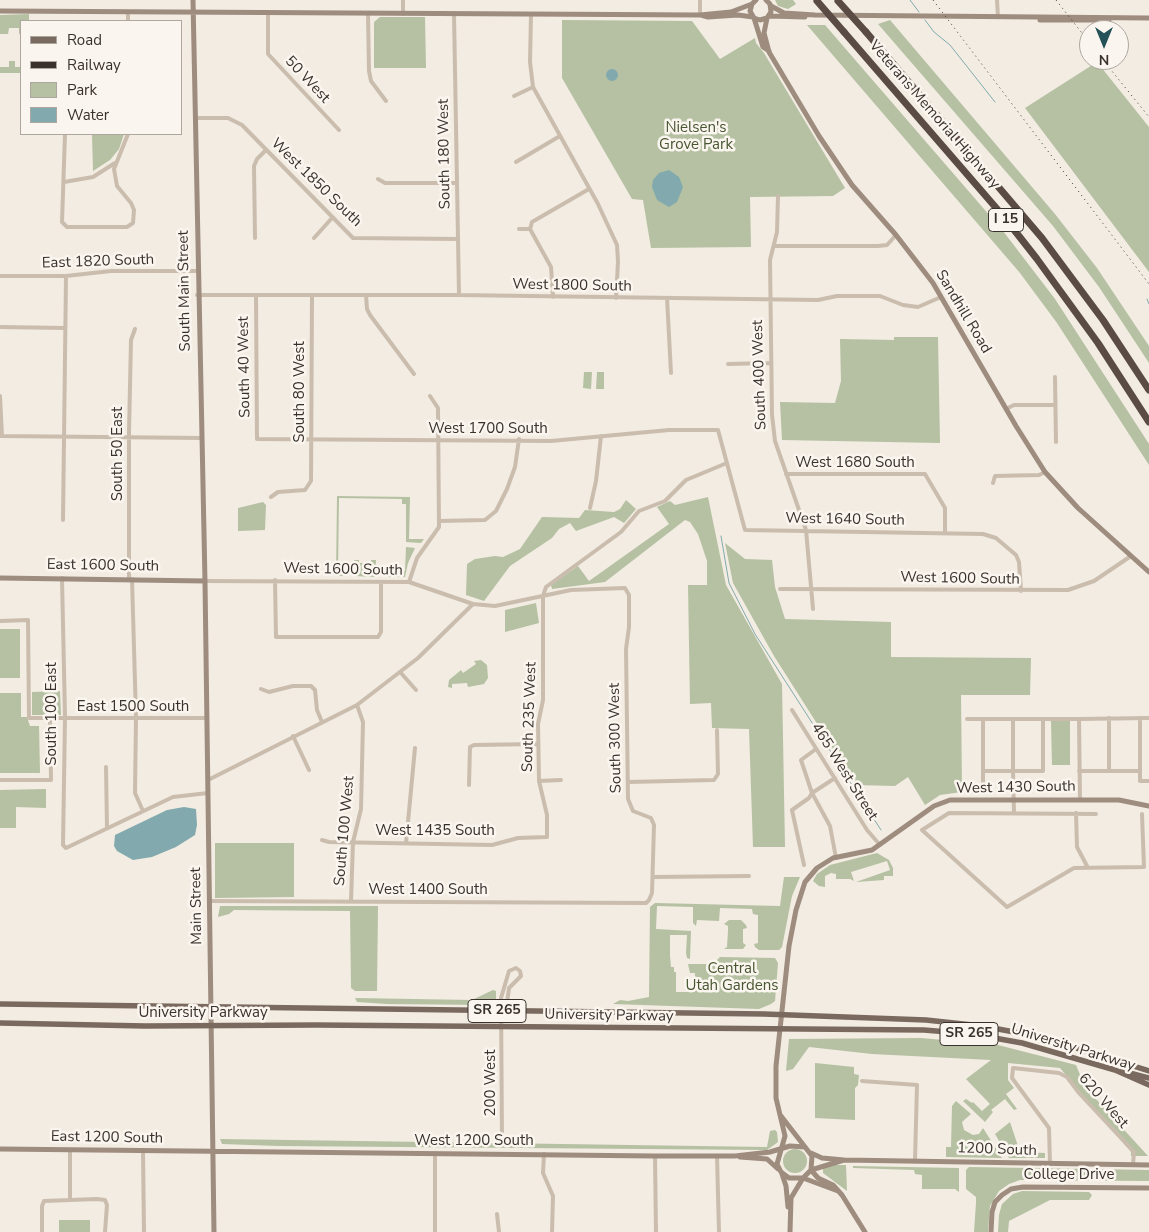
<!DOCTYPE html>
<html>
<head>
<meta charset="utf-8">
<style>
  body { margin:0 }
  #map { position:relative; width:1149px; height:1232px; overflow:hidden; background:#f2ece2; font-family:"Nunito Sans",sans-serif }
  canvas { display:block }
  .legend { position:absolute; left:20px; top:20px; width:162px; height:115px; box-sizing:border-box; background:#faf5ee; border:1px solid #ada7a0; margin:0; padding:6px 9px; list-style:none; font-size:15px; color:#39312c }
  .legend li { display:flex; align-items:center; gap:10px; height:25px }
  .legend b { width:25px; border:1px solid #ada7a0 }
  .north { position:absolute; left:1079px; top:20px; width:50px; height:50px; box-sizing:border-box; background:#faf5ee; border:1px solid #ada7a0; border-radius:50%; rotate:180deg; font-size:14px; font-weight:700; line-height:20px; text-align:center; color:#39312c }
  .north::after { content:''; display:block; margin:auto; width:18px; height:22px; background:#235259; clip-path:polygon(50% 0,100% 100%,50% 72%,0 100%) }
</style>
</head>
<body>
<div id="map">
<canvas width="1149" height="1232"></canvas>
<ul class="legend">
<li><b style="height:6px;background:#7a695e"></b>Road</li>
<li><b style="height:6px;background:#39312c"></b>Railway</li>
<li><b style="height:14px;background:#b5c1a2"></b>Park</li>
<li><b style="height:14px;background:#82aaae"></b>Water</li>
</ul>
<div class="north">N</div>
</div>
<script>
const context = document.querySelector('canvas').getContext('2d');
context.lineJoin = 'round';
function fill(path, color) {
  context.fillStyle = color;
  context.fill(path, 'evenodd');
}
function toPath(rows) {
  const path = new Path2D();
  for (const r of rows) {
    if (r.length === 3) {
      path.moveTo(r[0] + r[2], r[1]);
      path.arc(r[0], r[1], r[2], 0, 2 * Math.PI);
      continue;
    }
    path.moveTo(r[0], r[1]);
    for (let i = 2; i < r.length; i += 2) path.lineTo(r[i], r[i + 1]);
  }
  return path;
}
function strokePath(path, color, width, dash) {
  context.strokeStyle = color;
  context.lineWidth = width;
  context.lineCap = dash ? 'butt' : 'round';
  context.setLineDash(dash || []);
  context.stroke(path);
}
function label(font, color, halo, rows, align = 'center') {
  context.font = font + ' "Nunito Sans",sans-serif';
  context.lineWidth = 5;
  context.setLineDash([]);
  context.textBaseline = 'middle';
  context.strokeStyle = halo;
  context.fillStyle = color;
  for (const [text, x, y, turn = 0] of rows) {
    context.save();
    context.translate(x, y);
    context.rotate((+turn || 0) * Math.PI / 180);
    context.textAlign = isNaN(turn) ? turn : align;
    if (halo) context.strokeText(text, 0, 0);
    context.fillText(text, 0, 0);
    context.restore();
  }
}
const green = toPath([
  [775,0,793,0,796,4,788,9,778,6],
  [29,14,29,21,21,21,21,34,19,34,19,28,9,28,8,34,0,34,0,15],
  [380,17,425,17,426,68,374,68,374,22],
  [562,20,692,21,720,59,755,38,756,43,764,53,845,188,833,196,750,197,751,247,651,248,643,200,632,199,562,78],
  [890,20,1055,214,1097,268,1149,346,1149,363,1099,287,1053,226,878,24],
  [807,25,825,25,1003,231,1055,299,1149,444,1149,465,1057,323,1020,273],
  [9,61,15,61,15,67,21,67,21,73,0,73,0,67,9,67],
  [1097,62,1149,127,1149,272,1025,108],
  [92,134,124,134,119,149,110,160,93,171],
  [894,337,938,337,940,443,782,440,780,402,835,403,841,381,840,339,894,340],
  [584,372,592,372,591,389,583,388],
  [597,372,604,372,604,389,596,389],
  [337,496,410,497,409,539,424,539,421,543,406,542,406,504,402,504,402,499,339,498,338,571,343,572,343,576,336,576],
  [708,497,726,585,782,684,785,847,753,847,749,729,712,728,711,703,690,704,688,585,707,585,707,561,698,534,690,522,685,520,605,582,552,589,551,585,578,566,589,581,669,524,657,507,670,501,675,505],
  [626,500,636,509,624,523,614,517,576,531,570,523,559,529,552,538,510,566,484,601,466,595,467,564,475,559,495,556,503,557,520,549,542,517,579,518,585,510,614,512,620,509],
  [263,502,266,505,265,530,238,531,238,508],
  [725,543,745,559,772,560,775,587,785,619,891,622,891,657,1031,658,1030,695,961,695,962,792,940,795,925,805,908,777,895,786,856,785,774,656,733,583],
  [406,547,415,548,408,563,405,577,387,577,389,571,405,571],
  [354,560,359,560,359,563,371,563,371,560,376,560,375,577,354,576],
  [536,603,539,623,505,632,505,610],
  [0,629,20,629,20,678,0,678],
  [481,660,487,665,488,678,484,684,468,687,467,683,452,684,452,688,448,687,449,680,461,670,463,673,476,664,474,661],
  [60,691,61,715,32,715,32,692],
  [0,693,21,693,21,717,27,717,30,726,39,726,40,773,0,773],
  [1051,721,1070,721,1070,765,1052,765],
  [46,789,46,808,16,807,16,828,0,828,0,790],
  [215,843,294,843,294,897,215,898],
  [877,853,889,860,893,868,893,876,884,876,884,880,856,882,890,870,887,861,851,872,854,881,850,879,836,879,836,874,831,873,825,876,825,887,819,886,813,881,817,874,830,865],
  [784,877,800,877,792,896,782,947,779,950,759,950,755,947,754,944,758,943,758,915,753,914,752,909,720,908,719,921,697,920,696,926,693,923,693,907,657,906,656,929,691,931,690,959,687,958,686,953,687,935,670,935,670,956,671,967,674,967,674,972,676,972,676,992,695,992,695,973,690,973,688,964,713,964,720,957,775,958,778,963,775,1001,771,1004,759,1009,613,1004,620,1000,628,1001,649,997,650,907,655,903,780,906],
  [220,906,378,906,377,991,355,991,351,988,350,911,234,910,229,914,218,917],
  [729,920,741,920,746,925,747,928,743,929,743,943,746,945,743,949,724,949,727,947,728,931,728,926,724,924],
  [493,990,496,991,496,1001,489,1005,387,1004,357,1002,355,998,472,1000],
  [921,1038,998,1045,1076,1065,1085,1087,1148,1156,1131,1156,1131,1152,1060,1068,1008,1063,1008,1080,1014,1088,1006,1094,1017,1109,1014,1110,1005,1099,991,1110,993,1112,985,1122,963,1101,966,1099,972,1103,973,1102,982,1111,990,1104,966,1079,991,1060,872,1054,809,1047,793,1069,786,1071,789,1039],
  [815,1063,854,1067,854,1074,859,1075,858,1085,855,1088,855,1120,815,1118],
  [956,1101,971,1114,962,1122,964,1130,973,1135,979,1134,983,1128,1002,1158,946,1157,946,1147,951,1147,952,1106],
  [1010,1122,1020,1152,1045,1153,1045,1158,1009,1158,995,1134],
  [775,1130,777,1132,778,1142,767,1150,279,1146,222,1144,220,1139,767,1147,770,1131],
  [795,1161,12],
  [828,1165,846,1165,847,1191,823,1173,823,1168],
  [853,1166,959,1168,959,1192,955,1189,922,1189,922,1175,915,1174,914,1170,853,1168],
  [969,1167,1149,1170,1149,1181,1020,1180,1009,1184,999,1191,990,1206,988,1232,974,1232,976,1203,976,1197,966,1189,966,1170],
  [1022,1191,1089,1192,1092,1195,1089,1200,1050,1200,1009,1221,1008,1232,998,1232,999,1215,1002,1204,1013,1194],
  [59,1220,90,1220,90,1232,59,1232]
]);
const water = toPath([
  [612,75,6],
  [669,170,679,177,683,187,677,202,669,207,657,200,652,187,653,180,659,173],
  [184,807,196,809,197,825,195,835,176,847,152,857,133,860,117,851,114,846,115,835,167,810]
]);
const stream = toPath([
  [910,0,919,12],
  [925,20,934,32,950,45,995,102],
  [1147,299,1149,304],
  [721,536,729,583,755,634,881,830]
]);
const street = toPath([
  [403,0,403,14],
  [700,0,700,15],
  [997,0,998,17],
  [268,12,268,54,339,130],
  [128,13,128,21],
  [368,14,369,71,371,81,386,101],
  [454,14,459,295],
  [531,14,530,62,533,87,598,204,617,245,618,262,616,298],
  [514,96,533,87],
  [195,118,228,118,242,125,353,238,458,239],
  [65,134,62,222,67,227,127,227,133,223,134,210,131,203,117,186,114,169,128,134],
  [516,162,560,136],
  [378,179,385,183,457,183],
  [64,182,93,177,115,163],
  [778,196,777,232,770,260,772,415,775,441,806,530,813,609],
  [519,229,530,229,532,222,589,189],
  [530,229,551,267,553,297],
  [255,238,254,166,257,159,266,150],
  [314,238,332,218],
  [774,246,878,246,887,245,896,235],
  [0,276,66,276,111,271,197,271],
  [197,295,459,295,818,300,837,296,880,296,903,305,918,307,941,297],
  [256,295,257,439,551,441,669,430,718,430,745,530,983,534,996,538,1016,555,1019,562,1021,591],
  [366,295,367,309,370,315,414,374],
  [667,298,671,373],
  [0,327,65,328],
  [728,364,771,363],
  [1055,377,1056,442],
  [0,396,2,436],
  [1006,409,1014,405,1055,405],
  [0,436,202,438],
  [786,474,925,474,945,508,945,533],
  [993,483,995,476,1039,475,1045,472],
  [271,497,278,492,305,490,311,481,312,295],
  [590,508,596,481,601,436],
  [63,520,66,276],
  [439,521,485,520,496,511,507,489,515,467,519,439],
  [62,578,65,717,63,845,66,848,173,797,208,793],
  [129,579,129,432,131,340,135,329],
  [132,579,136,717,135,793,143,811],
  [275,580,276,637,378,637,381,632,381,582],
  [205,581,409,582,473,604,495,606,571,590,625,588,629,595,629,627,626,649,628,799,633,811,651,818,654,825,652,893,649,900,646,903,209,901],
  [409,582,417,558,439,527,438,408,430,396],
  [780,589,1068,590,1094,581,1131,556],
  [0,621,28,620,29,718,207,718],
  [401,673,416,690],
  [261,689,269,692,293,686,311,686,315,690,317,710,322,722],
  [792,710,867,830,880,845],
  [1109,718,1109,771],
  [1140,718,1140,781,1149,781],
  [967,719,1043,719,1043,771,1013,771,1014,813],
  [983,719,983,785],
  [1043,719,1079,719],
  [293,736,309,770],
  [106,767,107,828],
  [983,771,1013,771,1013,719],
  [1079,771,1140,771],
  [835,778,812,793,830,826,836,858],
  [0,780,51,780,50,718],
  [208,780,357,705,418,658,473,604],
  [539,781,561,780],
  [628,782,714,780,718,774,717,730],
  [469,785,470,747,474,745,538,744],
  [1080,799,1079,719,1149,718],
  [1076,813,1077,847,1087,866],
  [1096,814,949,813,922,830,1007,907,1074,868,1144,867,1142,814],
  [322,840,329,842,492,845,518,838,547,837,547,815,539,781,538,724,543,700,543,596,546,587,621,532,639,511,665,501,686,480,727,463],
  [406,843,415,748],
  [804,865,792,810,809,798,812,793,801,760,816,749],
  [653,877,749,876],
  [351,901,353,842,361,809,363,722,357,705],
  [502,1011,507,1003,509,988,521,976,520,971,516,968,509,971,501,998,502,1140],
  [862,1081,917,1085,915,1160],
  [70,1150,70,1199],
  [143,1151,144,1232],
  [435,1153,435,1232],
  [544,1154,543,1173,553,1196,552,1232],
  [655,1156,656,1232],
  [717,1156,719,1232],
  [1050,1164,1049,1128,1012,1078,1013,1068,1059,1073,1067,1077,1079,1093,1134,1152,1133,1165],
  [497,1214,499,1232],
  [42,1232,42,1206,44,1201,97,1199,105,1200,107,1205,105,1232]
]);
const secondary = toPath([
  [193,0,205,581,214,1232],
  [756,0,752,4,750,11,754,18,760,20,767,18,771,12,770,4,766,0],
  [771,6,784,13,815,15,1149,18],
  [0,11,700,15,731,12,752,4],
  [701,15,708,17,738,15,753,17],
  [769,16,805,17],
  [754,18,763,47,769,51],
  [767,18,764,33,769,52,819,136,852,185,896,235,933,283,1016,426,1045,472,1078,508,1149,572],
  [1040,20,1109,20],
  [0,578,205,581],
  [781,1116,812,1156,811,1170,803,1178,789,1178,781,1172,777,1164,785,1136,776,1098,776,1066,789,946,796,910,805,882,817,868,833,858,872,850,934,806,950,800,1119,800,1149,806],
  [0,1149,655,1156,735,1156,770,1152,790,1146,805,1147],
  [811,1153,822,1158,844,1160],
  [740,1157,767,1159,778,1169],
  [811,1170,844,1160,1149,1165],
  [811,1170,818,1178,833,1185,842,1195,865,1232],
  [782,1174,786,1186,788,1207],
  [790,1232,791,1198,803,1178,838,1191],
  [991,1232,992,1212,995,1202,1002,1195,1011,1189,1023,1187,1149,1188]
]);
const primary = toPath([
  [0,1004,764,1014,926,1020,982,1026,1041,1037,1149,1071],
  [0,1023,145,1026,316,1025,924,1030,972,1034,1022,1043,1115,1070,1149,1085],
  [1122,1071,1149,1078]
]);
const highway = toPath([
  [844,32,1004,217,1037,259,1098,343,1149,422],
  [866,32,1042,238,1103,320,1149,390]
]);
const rail = toPath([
  [933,0,1149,284],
  [1056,0,1089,42],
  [1103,60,1149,117]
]);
const highwayBridge = toPath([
  [817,1,844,32],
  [838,1,866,32]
]);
const shields = [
  [1006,220,35],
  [497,1011,58],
  [969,1034,58]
];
const shieldNames = [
  ["I 15",1006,220],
  ["SR 265",497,1011],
  ["SR 265",969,1034]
];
const streetNames = [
  ["50 West",307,80,47],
  ["Veterans Memorial Highway",934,115,49],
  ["South 180 West",445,154,-91],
  ["West 1850 South",316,183,44],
  ["East 1820 South",98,262,-2],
  ["West 1800 South",572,286,1],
  ["South Main Street",185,291,-91],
  ["Sandhill Road",963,312,59],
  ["South 40 West",245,367,-91],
  ["South 400 West",760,375,-92],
  ["South 80 West",300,392,-90],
  ["West 1700 South",488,429],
  ["South 50 East",118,454,-90],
  ["West 1680 South",855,463],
  ["West 1640 South",845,520,1],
  ["East 1600 South",103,566,1],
  ["West 1600 South",343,570,1],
  ["West 1600 South",960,579,1],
  ["East 1500 South",133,707],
  ["South 100 East",52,714,-90],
  ["South 235 West",530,717,-88],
  ["South 300 West",616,738,-91],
  ["465 West Street",844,772,58],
  ["West 1430 South",1016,788,-1],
  ["South 100 West",345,831,-85],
  ["West 1435 South",435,831],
  ["West 1400 South",428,890],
  ["Main Street",197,906,-91],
  ["University Parkway",203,1013],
  ["University Parkway",609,1016,1],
  ["University Parkway",1073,1048,17],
  ["200 West",491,1083,-90],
  ["620 West",1103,1101,49],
  ["East 1200 South",107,1138,1],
  ["West 1200 South",474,1141],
  ["1200 South",997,1150,2],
  ["College Drive",1069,1175]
];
const parkNames = [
  ["Nielsen's",696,128],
  ["Grove Park",696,145],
  ["Central",732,969],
  ["Utah Gardens",732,986]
];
fill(green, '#b5c1a2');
fill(water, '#82aaae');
strokePath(stream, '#82aaae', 1);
strokePath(street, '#cabdae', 4);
strokePath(secondary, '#9e8c7f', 5);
strokePath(primary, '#7a695e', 5.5);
strokePath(highway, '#5a4c44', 7);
strokePath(rail, '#39312c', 1, [1, 4]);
strokePath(highwayBridge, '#5a4c44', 7);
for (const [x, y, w] of shields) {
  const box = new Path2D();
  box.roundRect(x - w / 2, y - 11.5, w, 23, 4);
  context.fillStyle = '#faf5ee';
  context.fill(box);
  strokePath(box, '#39312c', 1);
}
label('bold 14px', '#39312c', null, shieldNames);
label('15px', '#39312c', '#faf5ee', streetNames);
label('15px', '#475631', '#faf5ee', parkNames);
</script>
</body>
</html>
